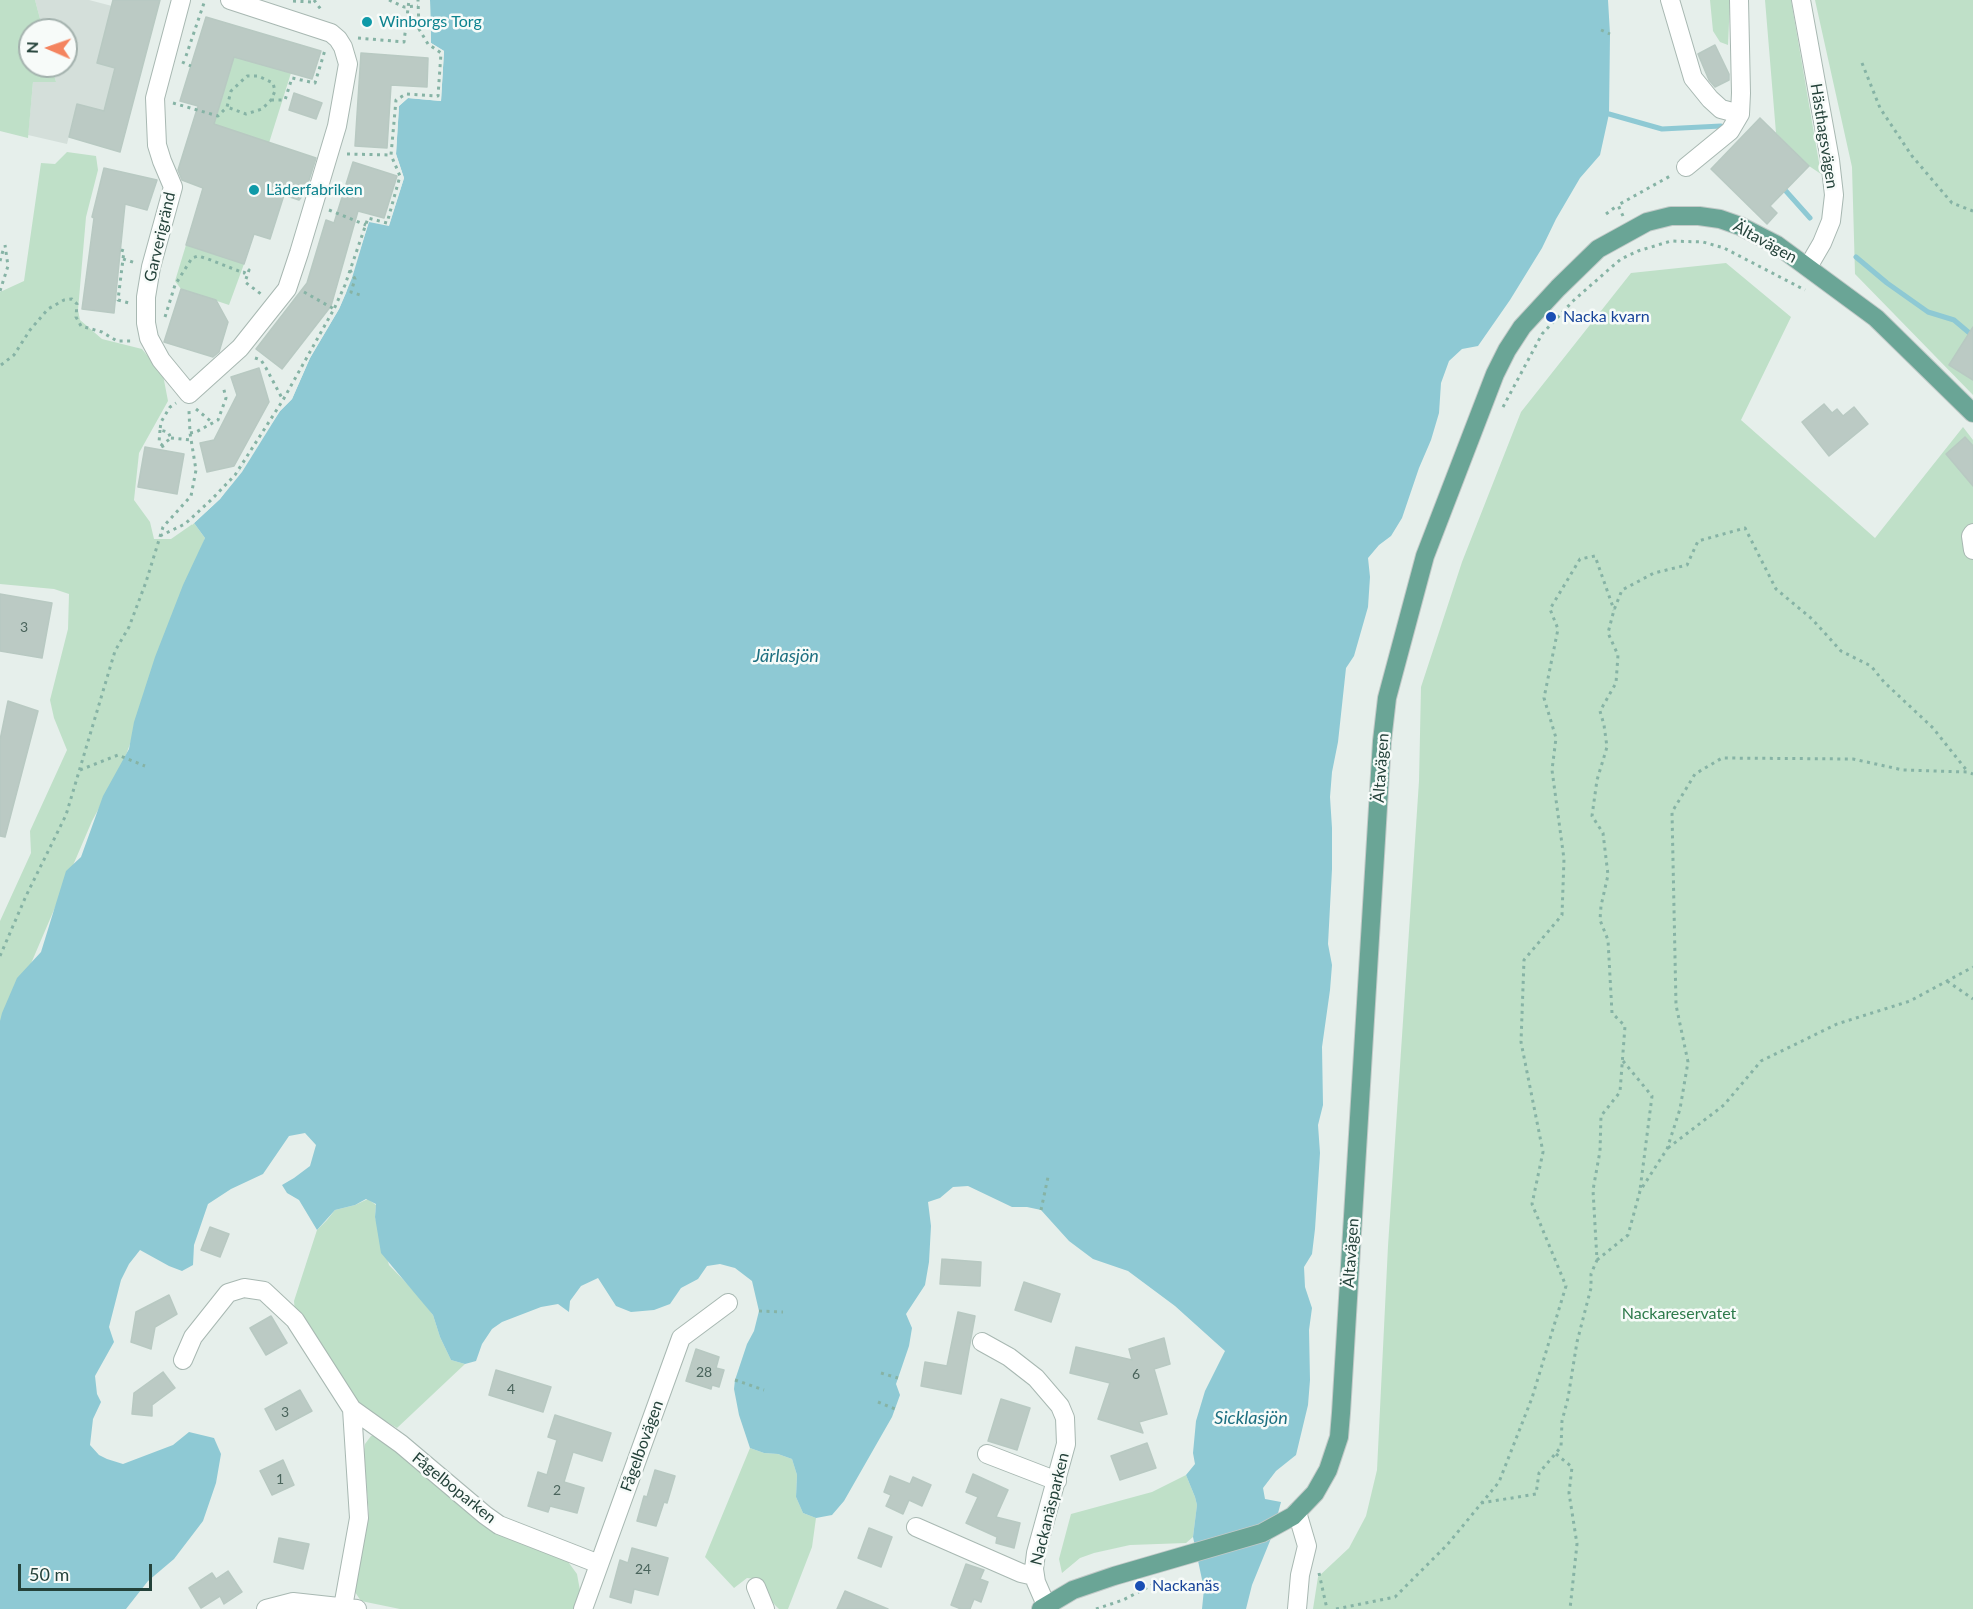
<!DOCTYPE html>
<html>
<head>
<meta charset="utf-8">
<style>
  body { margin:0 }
  #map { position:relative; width:1973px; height:1609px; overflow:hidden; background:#e6efeb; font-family:Lato,sans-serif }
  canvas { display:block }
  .north { position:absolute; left:18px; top:18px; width:60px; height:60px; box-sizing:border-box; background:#f7fbf9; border:2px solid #a3b1ad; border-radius:50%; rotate:272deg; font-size:16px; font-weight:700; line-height:24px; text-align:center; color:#24423a }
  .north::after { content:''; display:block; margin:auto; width:21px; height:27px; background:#f4845f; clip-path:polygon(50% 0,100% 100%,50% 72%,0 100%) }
  .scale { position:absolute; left:18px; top:1564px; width:134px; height:27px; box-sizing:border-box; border:3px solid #24423a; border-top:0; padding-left:8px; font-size:18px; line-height:21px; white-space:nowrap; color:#24423a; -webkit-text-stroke:4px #f7fbf9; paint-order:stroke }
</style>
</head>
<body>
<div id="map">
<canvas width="1973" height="1609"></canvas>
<div class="north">N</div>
<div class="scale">50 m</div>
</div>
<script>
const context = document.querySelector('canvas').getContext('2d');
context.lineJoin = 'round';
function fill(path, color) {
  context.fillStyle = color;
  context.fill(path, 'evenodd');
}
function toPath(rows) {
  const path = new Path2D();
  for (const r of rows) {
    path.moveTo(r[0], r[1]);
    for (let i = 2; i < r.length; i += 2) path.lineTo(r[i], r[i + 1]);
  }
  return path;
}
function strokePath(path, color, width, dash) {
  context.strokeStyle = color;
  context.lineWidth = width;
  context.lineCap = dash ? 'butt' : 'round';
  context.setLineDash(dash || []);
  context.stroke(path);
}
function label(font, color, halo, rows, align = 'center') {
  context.font = font + ' Lato,sans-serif';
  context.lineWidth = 5;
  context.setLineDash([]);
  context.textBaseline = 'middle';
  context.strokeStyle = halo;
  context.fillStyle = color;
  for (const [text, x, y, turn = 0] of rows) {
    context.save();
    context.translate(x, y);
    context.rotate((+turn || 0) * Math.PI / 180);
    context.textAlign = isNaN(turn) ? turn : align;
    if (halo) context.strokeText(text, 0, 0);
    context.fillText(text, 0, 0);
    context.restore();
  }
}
const built = toPath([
  [35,0,89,0,112,6,115,68,104,111,77,104,67,144,28,135,33,82,56,82,52,66,66,66,66,30,43,30]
]);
const green = toPath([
  [0,0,35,0,43,30,30,30,30,66,52,66,56,82,33,82,28,138,0,131],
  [1710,0,1730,0,1728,45,1720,42,1713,31],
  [1765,0,1791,0,1821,174,1809,166,1776,133],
  [1815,0,1973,0,1973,395,1855,274,1852,167],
  [234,57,291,73,269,143,214,124],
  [67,152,96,156,98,170,86,217,78,310,80,320,102,339,142,349,163,375,168,401,139,453,134,500,150,522,154,539,171,539,194,523,205,538,122,766,92,821,0,1036,0,921,31,853,30,831,67,750,54,718,50,700,68,629,69,594,54,589,0,584,0,292,24,281,41,163,55,164],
  [186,245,244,264,229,305,181,289,175,281],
  [1726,263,1791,317,1741,420,1875,538,1963,427,1973,440,1973,1609,1313,1609,1318,1577,1349,1548,1366,1516,1377,1470,1388,1246,1419,781,1421,687,1462,562,1521,412,1631,273],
  [368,1199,376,1205,375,1217,389,1265,418,1295,433,1315,440,1337,451,1360,465,1364,397,1428,366,1410,356,1400,295,1313,294,1301,317,1230,327,1220,335,1210,355,1205],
  [379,1435,566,1559,577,1574,581,1596,577,1609,400,1609,361,1601,355,1592,353,1581,369,1515,364,1454,365,1444,371,1436],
  [750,1448,764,1453,778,1454,792,1459,797,1475,796,1497,803,1513,816,1518,812,1547,788,1609,779,1609,772,1602,757,1579,747,1578,734,1588,705,1557],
  [1186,1475,1195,1497,1197,1505,1193,1537,1186,1543,1130,1545,1094,1553,1080,1558,1062,1573,1059,1559,1071,1514,1152,1492]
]);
const water = toPath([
  [430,0,1608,0,1610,34,1609,114,1600,155,1580,178,1556,219,1542,248,1510,300,1478,346,1462,349,1449,361,1441,383,1439,413,1431,440,1419,468,1402,518,1391,536,1379,545,1368,558,1370,577,1368,607,1354,656,1346,668,1338,742,1332,772,1330,797,1332,828,1332,869,1328,944,1332,965,1330,990,1322,1047,1323,1105,1318,1125,1320,1153,1315,1229,1312,1254,1304,1267,1305,1287,1312,1308,1309,1330,1310,1380,1308,1405,1296,1455,1276,1471,1263,1488,1265,1499,1281,1502,1272,1536,1252,1585,1246,1609,1202,1609,1204,1589,1193,1537,1197,1505,1195,1497,1186,1475,1195,1464,1193,1453,1196,1421,1205,1391,1225,1351,1175,1306,1128,1271,1093,1259,1069,1241,1041,1210,1027,1207,1012,1207,968,1186,953,1187,940,1198,928,1202,931,1226,929,1262,925,1285,906,1314,912,1328,909,1346,896,1384,900,1395,892,1417,844,1501,832,1515,816,1518,803,1513,796,1497,797,1475,792,1459,778,1454,764,1453,750,1448,739,1415,734,1389,735,1380,747,1344,754,1331,759,1311,752,1281,735,1268,720,1264,707,1266,698,1279,681,1288,670,1304,654,1310,631,1312,616,1306,598,1278,581,1286,570,1301,569,1312,558,1304,541,1307,502,1322,492,1329,482,1344,476,1361,465,1364,451,1360,440,1337,433,1315,381,1253,375,1217,376,1204,366,1199,355,1205,335,1210,317,1230,299,1200,287,1193,282,1185,294,1178,310,1166,316,1145,305,1133,289,1136,263,1174,231,1189,208,1204,194,1245,193,1265,182,1271,169,1266,140,1250,129,1264,121,1280,109,1327,114,1342,95,1376,97,1394,101,1402,93,1419,90,1445,99,1455,107,1459,123,1464,173,1445,189,1432,214,1438,221,1454,216,1483,203,1521,174,1559,148,1581,126,1609,0,1609,0,1021,2,1013,17,978,41,952,66,871,81,857,103,796,129,749,134,722,155,657,183,585,205,538,194,523,220,499,280,411,292,399,310,358,339,309,352,278,369,221,389,225,404,178,396,154,399,106,408,98,441,101,444,51,431,43]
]);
const pier = toPath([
  [427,0,430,0,431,43,444,51,441,101,408,98,399,106,396,154,404,178,389,226,369,222,346,293,339,309,310,358,292,399,280,411,242,472,220,499,192,525,192,521,218,497,240,470,278,410,289,397,308,357,337,308,344,292,367,220,369,218,387,222,401,178,393,154,396,105,407,95,438,97,441,52,429,44]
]);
const stream = toPath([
  [1609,114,1662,129,1721,126],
  [1785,190,1810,218],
  [1856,257,1887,283,1928,312,1954,320,1973,336]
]);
const building = toPath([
  [113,0,160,0,120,152,69,137,77,104,104,111,115,68,97,63,113,0],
  [206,17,321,51,312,79,234,57,214,124,316,158,305,193,299,200,284,195,270,239,254,234,244,264,186,245,203,188,182,180,178,170,198,106,180,101,206,17],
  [1715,45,1729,74,1729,80,1715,87,1709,80,1698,54,1715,45],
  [361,53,428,58,427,87,391,85,387,148,355,146,361,53],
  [294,93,322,103,316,119,289,110,294,93],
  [1760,118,1809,166,1770,206,1777,213,1767,224,1711,169,1760,118],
  [353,162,397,176,384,218,358,211,331,306,282,369,256,349,307,283,326,220,334,223,353,162],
  [104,168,157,180,147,210,125,204,114,313,82,309,94,218,92,217,104,168],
  [181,289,216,300,228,322,219,352,213,357,164,342,181,289],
  [1973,327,1973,380,1949,365,1973,327],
  [259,368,269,402,234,466,207,472,200,443,214,440,237,395,231,377,259,368],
  [1824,404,1832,413,1837,409,1843,416,1854,407,1868,424,1829,456,1802,422,1824,404],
  [1965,437,1973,446,1973,486,1946,454,1965,437],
  [145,447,184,454,177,494,138,487,145,447],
  [0,594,52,603,42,658,0,651,0,594],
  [8,701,38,711,5,837,0,836,0,740,8,701],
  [210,1227,229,1234,220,1257,201,1250,210,1227],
  [942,1259,981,1262,980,1286,940,1284,942,1259],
  [1024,1282,1060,1294,1051,1322,1015,1310,1024,1282],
  [169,1295,177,1314,155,1327,151,1349,131,1342,136,1312,169,1295],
  [958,1312,975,1316,961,1394,921,1386,925,1362,947,1366,958,1312],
  [271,1316,287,1343,266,1355,250,1328,271,1316],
  [1164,1338,1170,1364,1154,1369,1167,1414,1139,1422,1143,1433,1098,1419,1110,1383,1070,1373,1076,1347,1132,1360,1129,1349,1164,1338],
  [696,1349,719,1357,716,1368,724,1370,719,1387,712,1385,711,1389,686,1381,696,1349],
  [496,1370,551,1387,543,1412,489,1395,496,1370],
  [163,1372,175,1388,152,1405,152,1416,132,1414,134,1393,163,1372],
  [300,1390,312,1411,276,1430,265,1409,300,1390],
  [1001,1399,1030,1408,1017,1450,988,1441,1001,1399],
  [555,1415,611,1433,602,1461,573,1452,564,1482,584,1488,577,1513,550,1506,548,1512,528,1506,538,1472,547,1475,557,1440,548,1437,555,1415],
  [1147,1443,1156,1468,1120,1480,1111,1456,1147,1443],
  [283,1460,294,1485,272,1495,260,1471,283,1460],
  [655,1470,675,1476,667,1503,664,1502,656,1526,637,1521,644,1496,647,1497,655,1470],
  [973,1474,1008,1490,996,1517,1020,1523,1014,1548,996,1543,997,1537,966,1523,978,1497,966,1492,973,1474],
  [890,1476,910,1484,913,1477,931,1485,922,1506,909,1500,903,1514,886,1506,891,1495,884,1492,890,1476],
  [869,1528,892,1537,881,1567,858,1558,869,1528],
  [279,1538,309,1544,303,1569,274,1562,279,1538],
  [632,1548,668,1558,658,1595,634,1589,631,1603,610,1597,620,1560,628,1563,632,1548],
  [966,1564,984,1570,980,1579,988,1582,981,1602,974,1599,970,1609,961,1609,951,1605,966,1564],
  [228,1571,242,1592,224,1604,220,1596,201,1608,189,1588,212,1573,216,1579,228,1571],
  [845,1591,888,1609,837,1609,845,1591]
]);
const path = toPath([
  [314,0,322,11],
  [389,0,404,7,418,6],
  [293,1,312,2,314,0],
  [402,24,409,24],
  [1601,30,1610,34],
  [358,38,404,42,409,0],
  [186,56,205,0],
  [182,62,191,66],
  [1862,63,1880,108,1912,156,1952,203,1973,211],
  [271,100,285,100,292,78,315,83,325,50],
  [173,103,218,116,227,107,231,91,247,76,258,76,273,83,275,91,271,100,262,109,246,114,227,107],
  [347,154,391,155],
  [329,210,366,225],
  [1606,214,1618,205],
  [1623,216,1618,205,1672,175],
  [121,250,124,251,118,300,129,303],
  [123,259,136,263],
  [0,261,4,247],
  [350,270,355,279,351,292,363,296],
  [0,291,8,266,5,245],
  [304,292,334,309],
  [165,317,175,285,192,258,198,256,208,259,244,273,246,269,249,270,245,282,261,294],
  [255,358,261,360,266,368,283,400],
  [1,365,14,355,30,330,48,309,64,300,72,299,77,304,76,317,81,326,102,332,117,341,131,341],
  [1503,407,1542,334,1573,301,1607,271,1621,259,1638,251,1671,241,1703,242,1724,248,1805,290],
  [196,409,213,423],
  [160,430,159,443,162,445,171,438,168,432,160,430,161,422,170,407,176,403],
  [190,433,196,432,218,420,226,398,223,386],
  [171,438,191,440],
  [162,445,165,451],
  [160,536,185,524,211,500,235,475,283,400,334,309,345,285,368,218,387,223,400,176,391,155,396,100,406,94,438,96,441,53,428,44,419,29,418,0],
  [80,770,118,755,145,766],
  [0,956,26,896,66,815,115,651,129,627,146,582,163,527,191,496,196,470,190,433,189,411],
  [1947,981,1973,999],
  [1623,1061,1652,1096,1640,1190],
  [1668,1148,1724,1105,1761,1061,1837,1024,1910,1001,1973,967],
  [1041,1210,1048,1177],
  [1597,1260,1628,1235,1640,1191,1667,1149,1680,1109,1688,1062,1676,1005,1672,812,1695,774,1722,758,1853,759,1903,770,1968,772,1973,774],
  [759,1311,783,1312],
  [881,1373,898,1378],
  [735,1380,764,1390],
  [878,1402,895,1409],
  [1556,1454,1572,1467,1569,1493,1577,1544,1570,1609],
  [1481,1503,1536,1494,1539,1473,1561,1447,1562,1421,1568,1398,1577,1342,1591,1288,1591,1274,1597,1260,1593,1190,1600,1151,1601,1116,1620,1092,1625,1026,1612,1013,1608,940,1600,920,1601,906,1608,875,1603,833,1592,816,1597,780,1607,747,1604,725,1600,711,1616,683,1618,655,1608,633,1614,610,1622,590,1654,573,1687,565,1698,541,1745,528,1776,589,1812,619,1841,651,1871,666,1884,682,1933,728,1968,772],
  [1319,1573,1327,1609],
  [1096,1609,1123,1600,1152,1585],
  [1336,1609,1395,1597,1447,1545,1499,1482,1532,1398,1566,1286,1532,1204,1543,1152,1521,1042,1524,960,1562,915,1564,859,1552,770,1556,738,1544,698,1558,629,1550,609,1580,559,1595,556,1614,610]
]);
const minor = toPath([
  [181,0,155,98,157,145,162,161,173,187,151,267,146,297,146,323,149,338,161,360,189,394,240,348,287,289,299,253,337,126,348,64,343,47,338,39,331,33,230,0],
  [1670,0,1693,78,1710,99,1721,109,1740,114],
  [1801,0,1830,160,1834,195,1831,221,1822,243,1808,267],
  [1686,167,1730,131,1740,114,1741,93,1739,0],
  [1973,533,1971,536,1973,550],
  [982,1342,1009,1357,1036,1378,1060,1406,1065,1418,1066,1444,1036,1553,1034,1569,1036,1582,1046,1605],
  [183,1360,193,1337,228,1293,244,1288,264,1291,295,1320,352,1409],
  [987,1454,1057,1481],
  [916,1527,1021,1573,1034,1576],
  [756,1587,765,1609],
  [343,1607,359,1518,352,1409,401,1444,485,1515,499,1525,599,1564],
  [266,1609,293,1602,357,1609],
  [583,1609,681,1338,728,1303],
  [1297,1609,1300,1575,1307,1546,1297,1512]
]);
const major = toPath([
  [1041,1609,1073,1590,1114,1576,1262,1533,1293,1516,1315,1493,1328,1470,1339,1437,1341,1413,1382,741,1387,698,1425,556,1495,374,1507,350,1522,327,1558,288,1598,249,1647,222,1671,216,1699,216,1720,219,1740,226,1777,245,1876,318,1973,413]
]);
const markers = [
  [367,22,6,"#0f9aa8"],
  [254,190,6,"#0f9aa8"],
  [1551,317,6,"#1a4fb4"],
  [1140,1586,6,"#1a4fb4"]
];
const numberNames = [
  ["3",24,627],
  ["28",704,1372],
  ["6",1136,1374],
  ["4",511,1389],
  ["3",285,1412],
  ["1",280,1479],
  ["2",557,1490],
  ["24",643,1569]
];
const cultureNames = [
  ["Winborgs Torg",379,22],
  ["Läderfabriken",266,190]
];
const streetNames = [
  ["Hästhagsvägen",1824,136,81],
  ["Garverigränd",160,237,-77],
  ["Ältavägen",1765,242,29],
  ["Ältavägen",1381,768,-86],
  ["Ältavägen",1351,1253,-86],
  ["Fågelbovägen",642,1446,-70],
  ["Fågelboparken",454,1488,39],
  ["Nackanäsparken",1050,1509,-76]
];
const transitNames = [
  ["Nacka kvarn",1563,317],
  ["Nackanäs",1152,1586]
];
const parkNames = [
  ["Nackareservatet",1679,1314]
];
const waterNames = [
  ["Järlasjön",786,656],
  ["Sicklasjön",1251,1418]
];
fill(built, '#d4dfda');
fill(green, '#bfe0c8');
fill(water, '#8ec9d4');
fill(pier, '#e6efeb');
strokePath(stream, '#8ec9d4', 5);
fill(building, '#bbcac4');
strokePath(building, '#b8c9c2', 1.5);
strokePath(minor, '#a8b8b2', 20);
strokePath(major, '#c2cac8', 20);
strokePath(path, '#86b3a5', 3, [3, 4.5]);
strokePath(minor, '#fff', 18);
strokePath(major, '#6aa596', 18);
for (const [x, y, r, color] of markers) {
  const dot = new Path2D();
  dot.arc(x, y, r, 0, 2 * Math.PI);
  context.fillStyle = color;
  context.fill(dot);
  strokePath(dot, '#f7fbf9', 2);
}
label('14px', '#4a645c', null, numberNames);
label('16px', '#0d838f', '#f7fbf9', cultureNames, 'left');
label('16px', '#24423a', '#f7fbf9', streetNames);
label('16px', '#164399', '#f7fbf9', transitNames, 'left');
label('16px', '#2d7a4b', '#f7fbf9', parkNames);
label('italic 18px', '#1c6f80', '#f7fbf9', waterNames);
</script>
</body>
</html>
